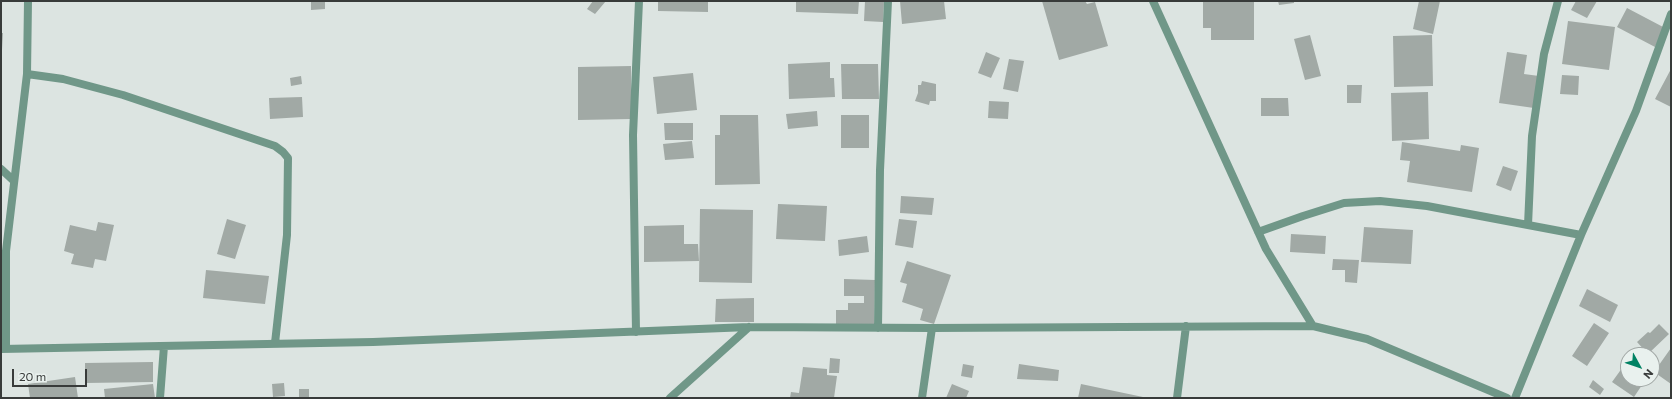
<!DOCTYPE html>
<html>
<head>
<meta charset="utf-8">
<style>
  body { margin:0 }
  #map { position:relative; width:1672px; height:399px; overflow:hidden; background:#dce4e1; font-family:Commissioner,sans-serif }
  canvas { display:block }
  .frame { position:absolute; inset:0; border:2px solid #383b3a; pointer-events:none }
  .north { position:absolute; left:1620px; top:347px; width:40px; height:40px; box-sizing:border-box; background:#e9f1ee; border:1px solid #a2a8a6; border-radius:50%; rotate:130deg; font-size:11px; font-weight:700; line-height:16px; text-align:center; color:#383b3a }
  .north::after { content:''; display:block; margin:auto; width:14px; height:18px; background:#008263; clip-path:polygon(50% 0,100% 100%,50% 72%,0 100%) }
  .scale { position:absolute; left:12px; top:369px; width:75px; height:18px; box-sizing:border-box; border:2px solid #383b3a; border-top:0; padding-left:5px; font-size:12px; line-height:14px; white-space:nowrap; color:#383b3a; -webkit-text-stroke:3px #e9f1ee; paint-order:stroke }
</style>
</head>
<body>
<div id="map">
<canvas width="1672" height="399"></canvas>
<div class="frame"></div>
<div class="north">N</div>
<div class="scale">20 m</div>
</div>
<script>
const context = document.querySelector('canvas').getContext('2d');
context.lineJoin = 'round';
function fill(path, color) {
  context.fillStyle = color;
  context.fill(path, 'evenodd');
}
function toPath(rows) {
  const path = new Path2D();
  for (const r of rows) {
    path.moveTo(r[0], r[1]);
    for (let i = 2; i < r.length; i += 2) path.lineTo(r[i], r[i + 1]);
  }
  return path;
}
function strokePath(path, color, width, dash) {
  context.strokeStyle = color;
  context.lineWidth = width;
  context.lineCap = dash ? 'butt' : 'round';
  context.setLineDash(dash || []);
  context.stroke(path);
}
const building = toPath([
  [311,1,325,1,325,9,311,10],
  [593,1,606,1,595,14,587,9],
  [658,1,708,1,708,12,658,11],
  [796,1,859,1,858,14,796,12],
  [865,1,884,1,883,22,864,21],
  [900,1,944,1,946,19,902,24],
  [1042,1,1085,1,1087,4,1095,2,1108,46,1059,60],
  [1203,1,1254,1,1254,40,1211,40,1211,28,1203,28],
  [1278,1,1294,1,1294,3,1279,5],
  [1419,1,1440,1,1433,34,1413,29],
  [1576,1,1597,1,1587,18,1571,10],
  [1627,8,1665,28,1655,47,1617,27],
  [1568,21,1615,27,1609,70,1562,64],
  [1,33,3,33,2,50,1,50],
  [1310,35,1321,76,1305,80,1294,39],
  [1432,35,1433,86,1394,87,1393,36],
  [986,52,1000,58,991,78,978,73],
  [1507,52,1527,55,1524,74,1539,76,1534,108,1499,103],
  [1009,59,1024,61,1018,92,1003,89],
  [830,62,830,78,834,78,835,97,789,99,788,64],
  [841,64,878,64,879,99,842,99],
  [631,66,631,119,578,120,578,67],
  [1671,69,1671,107,1655,99],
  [693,73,697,110,657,114,653,77],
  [1562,75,1579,76,1578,95,1560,94],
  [301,76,302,84,291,86,290,78],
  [922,81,936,84,936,101,930,101,929,105,915,101,918,93,918,85,921,85],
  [1347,85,1362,85,1361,103,1347,103],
  [1428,92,1429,139,1392,141,1391,93],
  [302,97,303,117,270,119,269,98],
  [1261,98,1288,98,1289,116,1261,116],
  [989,101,1009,102,1008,119,988,118],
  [817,111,818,126,788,129,786,114],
  [720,115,758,115,760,184,715,185,715,135,720,135],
  [841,115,869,115,869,148,841,148],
  [664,123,693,123,693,140,665,140],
  [692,141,694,158,665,160,663,144],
  [1402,142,1460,151,1461,145,1479,148,1472,192,1407,182,1410,161,1400,160],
  [1503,166,1518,171,1511,191,1496,185],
  [901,196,934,198,932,215,900,213],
  [778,204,827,206,825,241,776,239],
  [700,209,753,210,752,283,699,282],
  [227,219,246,225,235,259,217,254],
  [899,219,917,221,913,248,895,245],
  [98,222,114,225,106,261,95,259,93,268,71,264,74,254,64,251,70,225,96,231],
  [684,225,684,244,698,244,699,261,644,262,644,226],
  [1364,227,1413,230,1411,264,1361,262],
  [1291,234,1326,236,1325,254,1290,252],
  [867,236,869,252,839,256,838,240],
  [1333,259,1359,260,1357,283,1345,282,1345,270,1332,270],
  [907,261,951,275,934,324,920,320,923,309,902,302,907,284,900,282],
  [206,270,269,276,265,304,203,298],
  [844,279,875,280,874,325,836,324,836,310,848,310,848,303,864,303,864,296,844,296],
  [1587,289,1618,305,1610,322,1579,306],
  [754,298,754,322,715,322,716,299],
  [1594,323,1609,333,1587,366,1572,356],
  [1659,324,1669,334,1648,354,1637,342,1648,332,1650,333],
  [1671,348,1671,384,1654,372],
  [830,358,840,359,839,373,829,373],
  [153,362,153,382,85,383,85,363],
  [963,364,974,366,972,378,961,376],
  [1019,364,1059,370,1058,381,1017,379],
  [1625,364,1628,365,1628,379,1646,379,1634,397,1612,382],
  [803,367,827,369,827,375,837,376,834,398,790,398,791,392,799,393],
  [75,377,78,398,30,398,28,384],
  [1593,380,1604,389,1600,395,1589,387],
  [284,383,285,396,273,397,272,384],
  [153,384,155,398,105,398,104,389],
  [952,384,969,391,966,398,946,398],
  [1081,384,1143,397,1143,398,1078,398],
  [299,389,309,389,309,398,299,398]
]);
const street = toPath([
  [1153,1,1266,249,1313,326],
  [27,74,63,79,123,95,275,146,283,152,288,158,287,235,275,343],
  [1,169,14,181],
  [1528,225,1532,136,1544,54,1558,1],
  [1258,232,1303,216,1344,203,1380,201,1427,206,1581,235],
  [878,328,880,170,888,1],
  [636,332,633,135,639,1],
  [1,349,373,342,749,327,932,328,1313,326,1367,339,1507,398],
  [6,349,6,251,27,74,28,1],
  [160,398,164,346],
  [670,398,749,327],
  [922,398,932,328],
  [1177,398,1186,326],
  [1515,398,1581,235,1636,111,1671,14]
]);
fill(building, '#a1a9a5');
strokePath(street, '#709788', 8);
</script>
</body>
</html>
